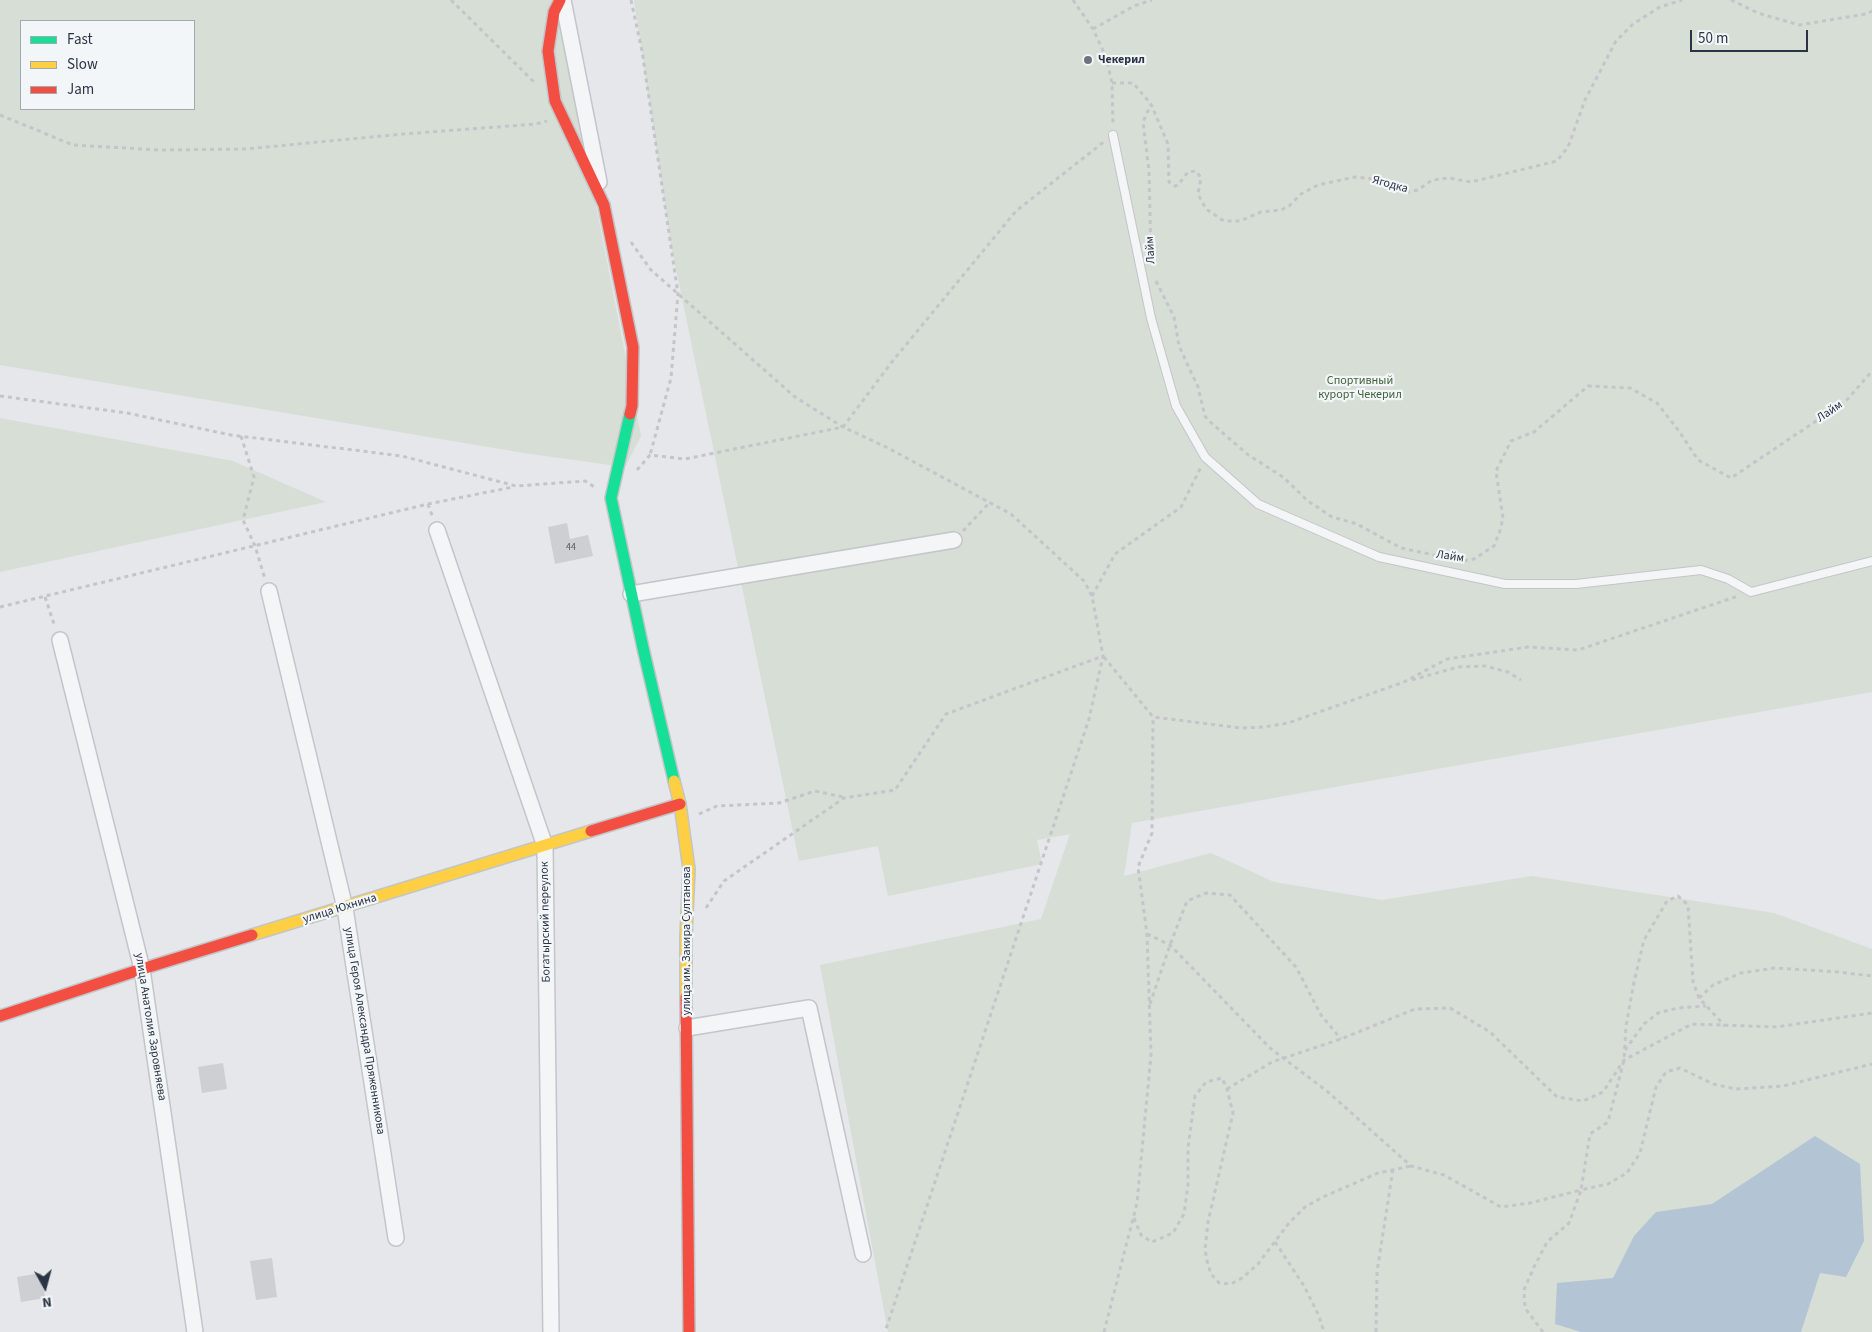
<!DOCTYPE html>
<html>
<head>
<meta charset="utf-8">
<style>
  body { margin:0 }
  #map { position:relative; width:1872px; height:1332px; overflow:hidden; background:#e5e7ea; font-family:"Source Sans 3",sans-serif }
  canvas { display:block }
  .legend { position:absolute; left:20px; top:20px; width:175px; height:90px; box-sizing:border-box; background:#f3f6f9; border:1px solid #a3a8b1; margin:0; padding:6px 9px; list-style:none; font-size:15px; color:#2b3444 }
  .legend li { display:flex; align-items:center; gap:10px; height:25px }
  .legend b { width:25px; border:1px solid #a3a8b1 }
  .north { position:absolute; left:20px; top:1262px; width:50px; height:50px; -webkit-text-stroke:4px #f3f6f9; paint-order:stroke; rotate:173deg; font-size:14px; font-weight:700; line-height:20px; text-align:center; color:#2b3444 }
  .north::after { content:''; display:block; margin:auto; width:18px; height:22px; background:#2b3444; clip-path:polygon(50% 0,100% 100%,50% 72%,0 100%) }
  .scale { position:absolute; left:1690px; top:30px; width:118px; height:22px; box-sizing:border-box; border:2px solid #2b3444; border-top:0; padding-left:6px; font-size:15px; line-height:18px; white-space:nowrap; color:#2b3444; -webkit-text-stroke:4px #f3f6f9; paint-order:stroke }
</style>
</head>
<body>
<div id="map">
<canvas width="1872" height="1332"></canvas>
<ul class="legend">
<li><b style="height:6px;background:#16e098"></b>Fast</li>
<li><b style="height:6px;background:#ffcf43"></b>Slow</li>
<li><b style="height:6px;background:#f24e42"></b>Jam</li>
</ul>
<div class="north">N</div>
<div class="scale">50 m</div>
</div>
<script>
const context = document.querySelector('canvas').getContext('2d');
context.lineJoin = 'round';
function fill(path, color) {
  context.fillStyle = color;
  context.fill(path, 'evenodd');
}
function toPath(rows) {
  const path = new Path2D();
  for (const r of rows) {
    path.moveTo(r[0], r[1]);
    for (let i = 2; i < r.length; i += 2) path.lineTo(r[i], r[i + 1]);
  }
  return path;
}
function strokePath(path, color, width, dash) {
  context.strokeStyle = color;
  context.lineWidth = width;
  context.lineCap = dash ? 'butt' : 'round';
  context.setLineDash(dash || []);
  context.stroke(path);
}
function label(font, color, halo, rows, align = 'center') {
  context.font = font + ' "Source Sans 3",sans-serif';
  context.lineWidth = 4.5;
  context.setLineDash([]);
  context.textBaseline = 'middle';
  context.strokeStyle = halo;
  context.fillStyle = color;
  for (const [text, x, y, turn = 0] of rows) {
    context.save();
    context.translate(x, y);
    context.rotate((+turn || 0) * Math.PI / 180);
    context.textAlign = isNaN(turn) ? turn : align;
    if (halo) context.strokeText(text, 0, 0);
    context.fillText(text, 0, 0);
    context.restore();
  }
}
const green = toPath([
  [0,0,556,0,641,436,625,467,524,453,0,365],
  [21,21,194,21,194,109,21,109],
  [634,0,1872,0,1872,692,1132,823,1124,876,1211,853,1274,882,1382,900,1532,876,1774,913,1872,949,1872,1332,888,1332,820,965,1041,919,1070,834,1037,840,1042,864,888,896,878,846,799,861,671,245],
  [0,418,233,461,326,502,0,572]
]);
const water = toPath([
  [1815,1136,1860,1164,1864,1241,1846,1277,1820,1273,1801,1332,1581,1332,1555,1324,1557,1283,1613,1278,1634,1236,1656,1212,1712,1204]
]);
const building = toPath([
  [567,523,570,539,588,535,593,556,555,564,548,527],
  [223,1063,227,1089,202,1093,198,1067],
  [272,1258,277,1297,256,1300,250,1261],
  [41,1273,45,1298,21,1302,17,1277]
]);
const path = toPath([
  [451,0,534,82],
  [631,0,642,51,678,294,671,378,650,455],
  [1073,0,1093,29,1106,57,1112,83,1113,126],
  [1731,0,1758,13,1799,25,1866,14,1872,11],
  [1093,29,1134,6,1152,0],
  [1112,83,1133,83,1151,104,1168,144,1169,182,1175,186,1178,185,1188,172,1196,171,1201,178,1198,194,1206,209,1224,221,1240,221,1261,212,1281,210,1289,206,1301,194,1318,185,1355,177,1374,179,1408,192,1418,190,1432,180,1449,178,1471,182,1557,161,1568,147,1585,100,1616,41,1633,24,1660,7,1682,0],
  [0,115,73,145,159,150,245,149,403,134,536,124,547,121],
  [631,242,651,270,795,397,843,427,886,447,1011,514,1084,581,1092,596,1103,656,1089,719,885,1332],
  [1151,256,1149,171,1143,122,1151,104],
  [1156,281,1174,317,1179,346,1198,387,1205,416,1208,420,1247,454,1283,477,1308,501,1332,517,1357,524,1401,548,1462,561,1474,559,1494,546,1500,531,1503,518,1496,471,1511,441,1534,432,1588,386,1630,388,1657,403,1679,431,1698,460,1731,478,1846,401,1872,371],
  [0,396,127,413,231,435,402,456,516,486,585,481,596,488],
  [241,436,254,477,243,520,255,546,265,579],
  [637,470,650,455,685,459,843,427,891,363,1016,211,1105,141],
  [428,504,433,518],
  [963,531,990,502],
  [1092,596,1115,554,1181,507,1201,467],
  [45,597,55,627],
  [0,607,428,504,513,487],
  [1104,657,1153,717,1241,728,1264,727,1288,723,1404,682,1447,659,1528,647,1578,650,1738,596],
  [1412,680,1458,667,1485,666,1508,672,1521,680],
  [699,814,717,806,779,803,815,791,843,797],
  [706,908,724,881,844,798,895,790,946,714,1103,656],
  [1147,934,1170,945,1270,1048,1328,1092,1411,1166,1444,1175,1501,1207,1530,1203,1581,1190,1590,1134,1608,1122,1624,1060,1626,1026,1634,982,1644,940,1667,901,1678,896,1688,905,1693,982,1699,998,1725,1026],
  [1699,998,1713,985,1741,973,1775,968,1839,972,1872,976],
  [1150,1004,1170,945,1187,901,1206,893,1230,895,1296,967,1321,1015,1341,1039],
  [1625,1050,1644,1024,1658,1013,1678,1008,1706,1006],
  [1227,1089,1272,1062,1341,1039,1415,1009,1450,1008,1490,1032,1557,1097,1583,1101,1603,1092,1624,1060,1692,1024,1776,1027,1872,1013],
  [1134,1218,1141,1235,1152,1242,1173,1233,1184,1214,1188,1185,1188,1148,1195,1096,1206,1082,1222,1078,1227,1089,1233,1113,1208,1222,1205,1249,1207,1261,1211,1274,1219,1283,1231,1284,1242,1278,1258,1264,1289,1223,1305,1207,1323,1197,1378,1173,1411,1166],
  [1275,1242,1304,1286,1319,1316,1324,1332],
  [1104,1332,1137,1203,1151,1055,1147,934,1138,867,1152,833,1153,717],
  [1376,1332,1377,1272,1393,1169],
  [1543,1332,1525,1308,1524,1290,1534,1267,1547,1242,1569,1223,1581,1190,1608,1184,1627,1173,1640,1153,1656,1087,1666,1072,1680,1068,1713,1084,1736,1089,1783,1086,1872,1064]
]);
const lane = toPath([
  [1113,135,1151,318,1176,406,1205,457,1258,504,1379,557,1505,584,1576,584,1701,570,1728,579,1751,592,1872,561]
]);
const street = toPath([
  [563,0,599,182],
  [437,530,545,846,551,1332],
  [269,591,345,908,396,1238],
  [631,594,954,540],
  [60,640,142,969,195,1332],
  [687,1028,809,1008,863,1254]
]);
const fast = toPath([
  [630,414,611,498,643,648,674,781]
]);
const slow = toPath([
  [674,781,680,804,689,869,686,937,686,997],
  [252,935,591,831]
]);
const jam = toPath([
  [560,0,554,12,548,51,555,101,604,205,633,347,632,406,630,414],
  [591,831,680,804],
  [686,997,689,1332],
  [0,1016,142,969,252,935]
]);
const markers = [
  [1088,60,5,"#6c737e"]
];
const numberNames = [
  ["44",571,548]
];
const poiNames = [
  ["Чекерил",1098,60]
];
const streetNames = [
  ["Ягодка",1390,185,15],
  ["Лайм",1151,250,-93],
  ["Лайм",1830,412,-34],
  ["Лайм",1450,557,9],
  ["улица Юхнина",340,909,-17],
  ["Богатырский переулок",546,922,-91],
  ["улица им. Закира Султанова",687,941,-90],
  ["улица Анатолия Заровняева",150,1027,81],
  ["улица Героя Александра Пряженникова",364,1031,81]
];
const parkNames = [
  ["Спортивный",1360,381],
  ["курорт Чекерил",1360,395]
];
fill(green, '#d6ded5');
fill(water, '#b3c4d5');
fill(building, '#cdcfd2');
strokePath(lane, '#c3c5c8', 10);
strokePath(street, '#c3c5c8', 18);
strokePath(fast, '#c3c5c8', 14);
strokePath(slow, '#c3c5c8', 14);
strokePath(jam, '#c3c5c8', 14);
strokePath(path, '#c4c5ca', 3, [4, 4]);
strokePath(lane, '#f4f5f7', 8);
strokePath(street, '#f4f5f7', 15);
strokePath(fast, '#16e098', 11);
strokePath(slow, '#ffcf43', 11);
strokePath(jam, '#f24e42', 11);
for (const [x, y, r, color] of markers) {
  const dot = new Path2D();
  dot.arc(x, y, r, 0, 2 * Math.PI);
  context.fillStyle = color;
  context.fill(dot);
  strokePath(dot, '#f3f6f9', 2);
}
label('10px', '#545c68', null, numberNames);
label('bold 12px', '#2b3444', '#f3f6f9', poiNames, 'left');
label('12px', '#2b3444', '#f3f6f9', streetNames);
label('12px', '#406038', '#f3f6f9', parkNames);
</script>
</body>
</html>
